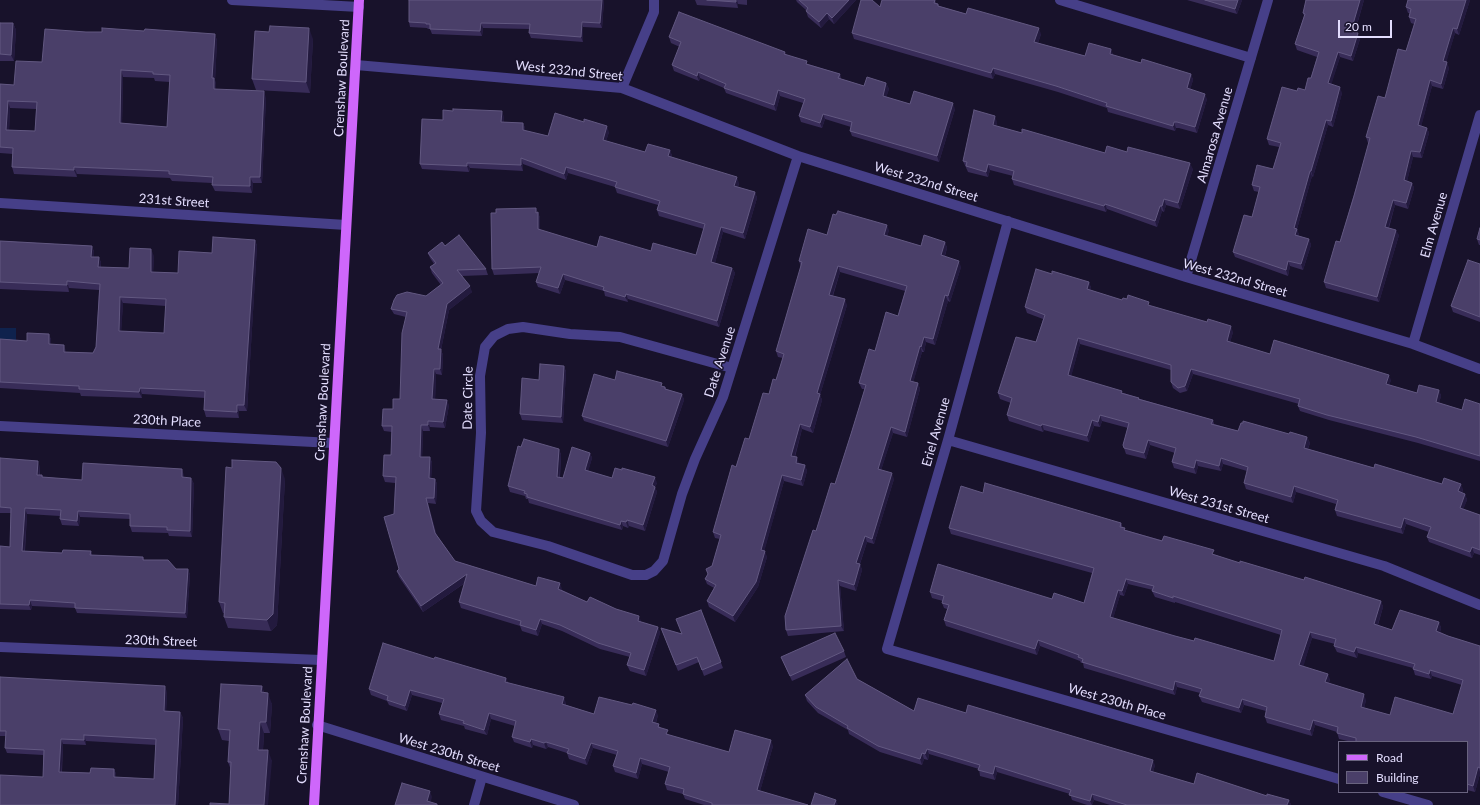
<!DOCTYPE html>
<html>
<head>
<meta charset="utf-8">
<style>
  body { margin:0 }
  #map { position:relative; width:1480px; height:805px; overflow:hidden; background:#18122b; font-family:Lato,sans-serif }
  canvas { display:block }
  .legend { position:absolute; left:1338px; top:741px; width:130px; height:52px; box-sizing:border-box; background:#18122b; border:1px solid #69637f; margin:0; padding:5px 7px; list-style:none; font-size:12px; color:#e3ddfe }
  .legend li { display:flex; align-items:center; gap:8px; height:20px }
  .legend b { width:20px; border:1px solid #69637f }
  .scale { position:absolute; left:1338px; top:20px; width:54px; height:18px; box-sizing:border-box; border:2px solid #e3ddfe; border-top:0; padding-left:5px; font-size:12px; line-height:14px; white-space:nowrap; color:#e3ddfe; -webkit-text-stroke:3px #18122b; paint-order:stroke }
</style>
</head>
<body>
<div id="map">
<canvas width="1480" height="805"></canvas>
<ul class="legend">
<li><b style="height:5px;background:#ce67fb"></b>Road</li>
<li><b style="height:11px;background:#4a3f69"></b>Building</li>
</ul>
<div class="scale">20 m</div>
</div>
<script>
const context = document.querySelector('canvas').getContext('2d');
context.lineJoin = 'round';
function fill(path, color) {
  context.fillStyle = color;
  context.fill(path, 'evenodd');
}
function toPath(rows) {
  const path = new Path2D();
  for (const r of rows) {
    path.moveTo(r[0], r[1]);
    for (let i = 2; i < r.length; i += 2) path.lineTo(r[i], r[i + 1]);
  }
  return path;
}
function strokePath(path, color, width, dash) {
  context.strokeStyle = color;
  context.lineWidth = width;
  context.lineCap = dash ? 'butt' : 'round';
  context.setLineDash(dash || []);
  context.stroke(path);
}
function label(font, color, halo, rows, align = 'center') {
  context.font = font + ' Lato,sans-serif';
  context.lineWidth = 3;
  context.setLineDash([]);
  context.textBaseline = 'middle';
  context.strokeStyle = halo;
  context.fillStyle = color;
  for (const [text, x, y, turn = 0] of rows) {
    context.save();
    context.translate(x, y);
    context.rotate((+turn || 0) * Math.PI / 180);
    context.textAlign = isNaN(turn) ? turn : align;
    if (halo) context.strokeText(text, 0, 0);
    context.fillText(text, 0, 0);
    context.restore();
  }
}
const water = toPath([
  [0,328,16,328,16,342,0,340]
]);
const minor = toPath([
  [232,0,359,7],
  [1060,0,1251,58],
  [356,65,622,88,798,156,1186,277,1413,344,1480,369],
  [622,88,654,12,654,0],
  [0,203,346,225],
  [1008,221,948,440,887,649,1339,779],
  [1186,277,1268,0],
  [1413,344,1480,115],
  [732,368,620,337,570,334,523,327,508,329,494,336,485,347,480,376,481,433,476,511,481,521,493,532,548,546,632,575,646,575,654,571,663,561,682,494,695,459,723,397,798,156],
  [0,426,333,443],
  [948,440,1384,566,1480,605],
  [0,647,321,660],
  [317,725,574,805],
  [1383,792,1428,805],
  [474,805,482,777]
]);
const primary = toPath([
  [314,805,359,0]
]);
const wall = toPath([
  [604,0,602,28,583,27,583,42,531,38,529,33,529,29,483,28,482,36,432,34,430,29,428,29,427,28,410,27,409,22],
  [695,0,747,0,747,5,738,4,738,8,697,5],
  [796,0,856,0,834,24,829,19,821,28,808,17,806,11,806,10,797,2],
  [935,0,936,4,939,6,966,14,1041,34,1038,43,1085,56,1111,49,1113,55,1141,63,1191,74,1193,80,1190,89,1207,99,1197,133,1179,128,1176,128,1175,131,1108,112,1107,108,1058,92,995,74,993,79,854,39,852,33,880,7],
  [1187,0,1242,0,1237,14],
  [1306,0,1364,0,1355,32,1360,39,1353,61,1340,57,1331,84,1342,93,1333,127,1328,125,1313,177,1312,176,1297,229,1299,235,1299,236,1309,239,1311,245,1303,270,1290,266,1288,276,1235,257,1233,252,1252,217,1259,192,1254,191,1252,185,1273,169,1279,147,1269,145,1267,139,1297,91,1305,90,1311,78,1317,57,1297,50,1295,44,1304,16,1303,13],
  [1408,0,1470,0,1459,35,1455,33,1446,62,1449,68,1443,89,1432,86,1421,126,1427,128,1429,133,1422,158,1413,157,1407,181,1412,183,1414,188,1408,209,1395,205,1389,228,1399,235,1379,302,1326,288,1324,282,1340,242,1369,143,1368,143,1366,137,1406,51,1414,24,1411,23,1409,17,1410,13,1408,13,1406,7],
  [0,23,13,23,16,30,14,61,0,61],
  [86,32,215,34,217,41,215,80,216,85,216,89,266,98,262,183,253,183,252,193,215,191,212,185,212,183,172,181,170,178,77,174,77,177,14,174,12,167,13,154,0,153,0,84,14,85,42,62],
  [123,77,154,78,155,81,170,82,167,127,122,123],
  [10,108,36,109,35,131,9,130],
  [269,32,313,39,310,93,256,90,252,79],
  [669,37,785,52,786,55,808,64,840,74,841,79,864,86,886,83,889,89,886,97,910,104,955,109,939,162,852,136,850,131,851,127,825,119,822,128,801,122,799,116,803,103,780,96,776,111,726,93,724,88,700,78,699,81,674,71,672,65,680,47,671,43],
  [504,117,504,122,523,123,525,128,525,131,548,136,609,132,606,141,645,152,670,150,672,156,672,157,739,183,738,187,755,192,757,198,745,239,723,232,715,263,732,268,735,273,719,327,628,299,628,302,605,296,604,291,565,280,560,294,538,287,536,282,539,273,494,275,492,269,538,212,540,218,540,230,597,247,651,251,696,255,704,229,659,216,657,210,658,205,617,193,615,187,568,173,566,180,523,164,523,171,470,168,469,172,422,169,420,164,443,120],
  [997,122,996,126,1022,133,1105,153,1127,152,1193,169,1180,209,1166,205,1164,212,1162,211,1157,227,1107,209,1106,212,1014,185,1012,179,1013,176,990,170,988,177,968,172,963,161],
  [1480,228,1480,245,1479,245,1477,239],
  [889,230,887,236,921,246,945,242,947,248,945,256,961,267,950,302,948,301,935,345,926,342,924,352,922,352,913,382,918,383,920,389,907,437,893,433,881,470,894,479,874,544,867,542,860,564,862,570,856,591,840,586,844,631,788,636,786,630,816,531,835,484,851,434,865,389,862,389,859,383,875,351,898,316,905,291,840,272,833,296,847,305,820,395,822,400,813,433,802,429,795,457,799,463,805,465,807,471,803,486,784,481,764,551,767,557,758,587,735,622,709,607,707,601,714,588,707,584,705,579,712,566,720,539,715,538,713,532,736,467,769,394,776,380,783,358,778,357,776,351,801,267,799,261,827,235],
  [255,240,257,246,247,411,239,411,239,418,206,417,204,410,205,398,142,394,142,398,81,396,80,393,0,388,0,339,27,341,49,334,51,340,51,344,66,351,66,352,93,353,96,347,99,290,69,288,69,292,0,289,0,241,92,246,94,252,94,257,99,257,101,263,101,267,129,268,154,256,153,272,178,273,212,253],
  [123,303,166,306,164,333,121,331],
  [445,246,486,269,488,275,462,276,472,292,449,310,441,350,443,355,442,375,436,374,435,399,449,405,445,428,430,427,430,431,423,431,422,457,430,457,432,463,431,478,435,479,437,484,436,504,428,503,436,534,455,561,536,586,562,589,562,590,587,602,641,621,641,622,658,627,660,633,646,676,630,671,627,665,630,657,600,649,562,631,542,624,538,636,522,631,520,626,461,608,459,602,465,583,423,612,399,577,397,571,399,569,394,514,395,483,385,482,383,476,391,455,392,432,384,431,382,426,400,399,406,317,394,314,391,309,426,296,441,285,432,273,430,267,434,264,430,258,428,253],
  [1480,264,1480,322,1453,312,1451,306],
  [1052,274,1089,282,1091,288,1090,290,1122,300,1150,306,1233,332,1230,342,1270,354,1391,380,1389,385,1417,393,1439,390,1441,396,1439,403,1462,410,1480,404,1480,461,1418,443,1329,420,1300,411,1298,406,1299,404,1193,374,1187,391,1180,393,1173,388,1171,382,1171,370,1080,344,1071,376,1139,398,1140,399,1213,420,1214,424,1238,431,1289,434,1307,437,1310,443,1308,449,1374,468,1463,489,1462,493,1465,494,1467,500,1463,509,1480,515,1480,555,1474,553,1472,558,1429,542,1427,537,1429,532,1406,524,1403,534,1337,516,1335,510,1336,504,1296,492,1293,503,1246,489,1244,483,1247,471,1223,464,1221,471,1198,466,1196,474,1174,468,1172,462,1175,453,1150,445,1146,459,1126,454,1123,445,1128,428,1102,421,1100,427,1094,426,1089,442,1044,430,1043,432,1009,421,1007,415,1011,403,1000,399,998,393,1036,342,1043,319,1027,313,1025,307],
  [564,366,566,372,563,423,522,420,520,414,539,380],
  [664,387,665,387,666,389,682,394,684,400,668,447,584,421,582,416],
  [521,447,559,449,561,455,560,477,563,478,590,453,592,458,588,471,612,478,657,483,655,487,657,492,645,531,629,526,628,528,623,526,622,530,529,503,528,499,526,499,525,496,510,492,508,486],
  [0,458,40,467,40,475,42,475,43,477,82,480,184,475,184,478,191,478,194,484,192,537,169,536,168,533,132,532,130,526,130,519,80,517,79,526,62,525,60,519,60,516,27,514,25,551,62,553,91,551,92,555,143,557,144,560,176,569,188,569,190,575,187,618,77,613,75,608,32,606,31,610,0,609,0,546,10,547,11,513,0,513],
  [285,479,277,625,271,631,228,628,224,617,224,613,223,613,219,602],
  [983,493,1121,523,1123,528,1125,530,1215,555,1240,563,1304,580,1381,601,1383,607,1378,625,1392,630,1439,622,1441,628,1440,632,1448,636,1480,646,1480,774,1475,792,1467,790,1467,742,1352,742,1339,739,1337,732,1315,725,1312,736,1267,723,1265,717,1266,711,1244,705,1241,713,1202,702,1199,696,1200,693,1177,687,1175,695,1084,668,1083,663,1081,663,1080,661,1040,646,1037,655,946,626,944,620,947,609,944,608,942,603,943,601,932,598,930,592,1052,599,1084,603,1092,573,951,534,949,528],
  [1128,584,1153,590,1152,591,1155,597,1175,603,1175,602,1281,635,1274,661,1175,636,1113,618,1120,595,1124,596],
  [1312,638,1335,644,1334,646,1337,652,1357,658,1358,653,1413,668,1415,675,1431,679,1432,676,1462,685,1453,714,1390,715,1364,708,1366,700,1329,683,1330,679,1303,666],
  [701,610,723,668,704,676,699,662,678,671,661,628,682,634],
  [844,651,846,657,792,681,781,657],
  [434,659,506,678,508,683,566,703,566,705,594,714,658,715,656,723,661,728,669,735,729,752,773,746,760,791,808,805,704,805,685,799,683,794,667,790,665,784,669,772,642,764,638,779,615,772,613,766,617,755,593,748,587,765,569,759,567,753,548,747,546,749,533,745,532,748,514,742,512,737,515,726,491,719,487,735,465,729,464,726,441,720,439,714,442,703,412,695,407,711,389,705,387,701,371,695,369,689],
  [0,677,167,692,166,711,180,712,183,718,178,805,0,805,43,777,43,755,7,753,5,748,6,736,0,736],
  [86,741,156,745,154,779,116,777,116,774,114,769,90,773,62,772,63,744,86,745],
  [857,679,914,711,966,713,1155,765,1153,772,1194,784,1267,796,1289,800,1291,805,1110,805,1094,800,1092,805,1087,805,1072,800,1070,794,997,772,995,780,980,776,979,769,929,754,928,760,924,759,922,765,880,752,849,734,848,730,818,713,807,701,805,695],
  [262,686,264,693,272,704,270,733,264,733,263,750,272,761,229,804,231,770,228,762,229,741,222,740,218,729]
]);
const shadedWall = toPath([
  [602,0,604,0,602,28,600,23],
  [736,0,737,0,738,4,738,8,736,2],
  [849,0,856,0,834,24,832,18],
  [1238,0,1242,0,1237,14,1235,9],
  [1360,0,1364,0,1353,37,1351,31],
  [1466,0,1470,0,1459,35,1457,29],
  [827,13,829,19,821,28,819,22],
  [582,22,583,27,583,42,581,37],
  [13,23,16,30,14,61,11,55],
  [481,23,483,28,482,36,480,31],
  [309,28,313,39,310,93,306,82],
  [1039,28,1041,34,1036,48,1034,42],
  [1453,28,1455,33,1445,67,1443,61],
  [1358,33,1360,39,1353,61,1351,56],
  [215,34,217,41,215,80,216,85,216,95,214,89,212,78],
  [1111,49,1113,55,1110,54],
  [1338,52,1340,57,1330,89,1328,83],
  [1447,62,1449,68,1443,89,1441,84],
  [993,68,995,74,993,79,991,73],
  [121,70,123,77,122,129,120,123],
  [698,72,700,78,699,81,697,76],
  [1191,74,1193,80,1189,94,1187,88],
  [1430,80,1432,86,1420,131,1418,125],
  [886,83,889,89,885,102,883,96],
  [1340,87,1342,93,1333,127,1331,121],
  [778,90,780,96,776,111,774,105],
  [264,91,266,98,262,183,260,177],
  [1205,94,1207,99,1197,133,1195,127],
  [8,101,10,108,9,136,6,130],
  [953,103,955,109,939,162,937,156],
  [502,111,504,117,504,127,501,122],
  [823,114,825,119,822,128,820,123],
  [995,116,997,122,995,130,993,125],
  [1326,120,1328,125,1313,177,1311,171],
  [1174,122,1176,128,1175,131,1173,126],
  [523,123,525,128,525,136,523,130],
  [607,126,609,132,605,145,603,140],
  [1427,128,1429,133,1422,158,1420,152],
  [670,150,672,156,670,162,668,156],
  [1411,151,1413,157,1406,186,1404,180],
  [521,158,523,164,523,171,521,165],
  [467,163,470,168,469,172,467,166],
  [1190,163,1193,169,1180,209,1178,203],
  [988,164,990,170,988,177,986,172],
  [74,167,77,174,77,177,74,170],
  [566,167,568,173,566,180,564,174],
  [1310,171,1312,176,1297,229,1299,235,1298,241,1294,228],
  [250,177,253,183,252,193,250,186],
  [737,177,739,183,737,192,734,186],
  [1412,183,1414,188,1408,209,1406,203],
  [755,192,757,198,745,239,743,233],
  [1164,199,1166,205,1164,212,1162,206],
  [1393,200,1395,205,1387,232,1385,227],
  [1105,204,1107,209,1106,212,1104,206],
  [1160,206,1162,211,1157,227,1155,221],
  [536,208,540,218,540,235,538,229],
  [887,225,889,230,886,241,884,235],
  [721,227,723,232,714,267,711,262],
  [1396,230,1399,235,1379,302,1377,297],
  [1309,239,1311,245,1303,270,1301,264],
  [255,240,257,246,247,411,244,405],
  [945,242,947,248,943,261,941,255],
  [92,246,94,252,94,263,91,257],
  [151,249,154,256,153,278,151,272],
  [99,257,101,263,100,273,98,267],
  [959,261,961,267,950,302,948,296],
  [1288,261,1290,266,1288,276,1286,270],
  [838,266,840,272,831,300,829,295],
  [732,268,735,273,719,327,717,321],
  [563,274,565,280,560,294,558,288],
  [67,281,69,288,69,292,67,285],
  [1089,282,1091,288,1089,295,1087,289],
  [470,286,472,292,449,310,441,350,443,355,442,375,440,369,438,349,447,304],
  [626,294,628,299,628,302,625,297],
  [945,295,948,301,935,345,933,339],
  [120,297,123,303,121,337,119,331],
  [845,299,847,305,820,395,822,400,813,433,810,427,817,393],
  [1231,326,1233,332,1229,347,1227,341],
  [49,334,51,340,51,350,49,344],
  [924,337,926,342,924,352,921,347],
  [1078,338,1080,344,1070,381,1068,375],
  [64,345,66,351,66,358,64,352],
  [920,346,922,352,912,387,910,381],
  [564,366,566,372,563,423,561,417],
  [434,369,436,374,435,404,432,399],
  [1191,369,1193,374,1187,391,1185,386],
  [1389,375,1391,380,1388,390,1386,384],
  [918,383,920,389,907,437,905,432],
  [140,388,142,394,142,398,139,392],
  [1439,390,1441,396,1438,408,1436,402],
  [682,394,684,400,668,447,666,441],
  [447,400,449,405,445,428,443,422],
  [237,405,239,411,239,418,237,412],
  [1100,415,1102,421,1100,427,1098,422],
  [1092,420,1094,426,1089,442,1087,436],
  [428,421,430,427,430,431,428,425],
  [800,424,802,429,793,462,791,456],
  [1042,424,1044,430,1043,432,1041,426],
  [421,425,423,431,422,463,420,457],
  [891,427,893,433,880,474,878,469],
  [1307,437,1310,443,1306,453,1304,448],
  [1148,440,1150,445,1146,459,1144,453],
  [559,449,561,455,559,482,557,477],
  [590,453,592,458,587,476,585,470],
  [430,457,432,463,431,484,429,478],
  [797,457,799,463,798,468,796,463],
  [1221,458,1223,464,1221,471,1219,466],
  [1196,460,1198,466,1196,474,1194,468],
  [38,461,40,467,39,481,37,475],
  [805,465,807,471,803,486,801,480],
  [281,468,285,479,277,625,271,631,267,620],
  [182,469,184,475,184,483,182,477],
  [892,473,894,479,874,544,872,539],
  [782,475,784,481,763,556,761,550],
  [655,477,657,483,655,487,657,492,645,531,643,525,652,485],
  [191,478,194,484,192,537,190,531],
  [435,479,437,484,436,504,434,498],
  [1461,484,1463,489,1460,497,1458,491],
  [1294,486,1296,492,1293,503,1291,497],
  [1465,494,1467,500,1462,513,1460,508],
  [426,498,428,503,438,539,435,533],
  [25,508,27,514,24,556,22,551],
  [78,511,80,517,79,526,77,521],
  [1404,518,1406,524,1403,534,1401,528],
  [627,520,629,526,628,528,626,522],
  [621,521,623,526,622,530,620,525],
  [865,536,867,542,858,569,856,563],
  [1472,547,1474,553,1472,558,1470,552],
  [765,551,767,557,758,587,735,622,733,616],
  [860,564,862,570,856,591,854,585],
  [188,569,190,575,187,618,185,613],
  [467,574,469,580,423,612,421,606],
  [1126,579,1128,584,1124,596,1122,591],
  [838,580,840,586,844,631,841,626],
  [560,583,562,589,560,594,558,589],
  [1118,590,1120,595,1112,623,1110,617],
  [30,600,32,606,31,610,29,605],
  [1381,601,1383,607,1376,630,1374,624],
  [639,616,641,621,640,627,638,621],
  [540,619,542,624,538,636,536,630],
  [1439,622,1441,628,1439,637,1436,631],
  [658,627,660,633,646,676,644,670],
  [1310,632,1312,638,1302,671,1299,665],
  [1038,640,1040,646,1037,655,1035,649],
  [1356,647,1358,653,1357,658,1354,652],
  [1430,670,1432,676,1431,679,1429,674],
  [1328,674,1330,679,1327,687,1325,682],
  [506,678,508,683,505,682],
  [1175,681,1177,687,1175,695,1173,690],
  [165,686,167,692,166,717,164,711],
  [262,686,266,697,261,692],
  [410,690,412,695,407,711,405,706],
  [268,693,272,704,270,733,266,722],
  [1364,694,1366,700,1363,713,1361,707],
  [564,697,566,703,564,709,562,704],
  [1242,699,1244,705,1241,713,1239,708],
  [656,710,658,715,654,728,652,722],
  [180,712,183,718,178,805,175,805],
  [489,713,491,719,487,735,484,730],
  [1313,720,1315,725,1312,736,1310,730],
  [260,722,264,733,262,761,258,750],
  [84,735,86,741,86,745,84,740],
  [61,739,63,744,61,777,59,772],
  [531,739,533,745,532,748,530,742],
  [771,740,773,746,759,795,757,790],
  [546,742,548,747,546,749,544,743],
  [591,743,593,748,587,765,585,759],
  [927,749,929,754,928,760,925,754],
  [268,750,272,761,268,805,264,805],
  [922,753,924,759,922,765,920,759],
  [640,758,642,764,638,779,636,773],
  [1153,760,1155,765,1152,776,1150,771],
  [995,766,997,772,995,780,993,774],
  [1478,767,1480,772,1480,774,1475,792,1473,786],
  [114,769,116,774,116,782,114,777],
  [430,791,432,797,430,805,427,801],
  [1092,794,1094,800,1092,805,1090,801],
  [836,800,838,805,834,805],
  [1289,800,1291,805,1287,805]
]);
const building = toPath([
  [409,0,602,0,600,23,582,22,581,37,529,33,530,24,481,23,480,31,430,29,430,24,426,24,426,23,409,22,409,0],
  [707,0,736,0,736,2,707,0],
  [799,0,849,0,832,18,827,13,819,22,806,11,808,8,799,0],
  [861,0,872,0,880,7,882,0,935,0,934,3,938,4,938,6,966,14,968,8,1039,28,1034,42,1085,56,1089,43,1111,49,1110,54,1141,63,1142,59,1191,74,1187,88,1205,94,1195,127,1177,122,1174,122,1173,126,1106,106,1107,103,1056,86,993,68,991,73,852,33,861,0],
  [1205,0,1238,0,1235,9,1205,0],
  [1306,0,1360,0,1351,31,1358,33,1351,56,1338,52,1328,83,1340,87,1331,121,1326,120,1311,171,1310,171,1294,228,1297,229,1295,235,1309,239,1301,264,1288,261,1286,270,1233,252,1244,215,1252,217,1260,187,1252,185,1257,165,1273,169,1281,143,1267,139,1282,87,1297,91,1298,88,1305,90,1308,78,1311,78,1319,52,1295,44,1305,14,1303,13,1306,0],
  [1408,0,1466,0,1457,29,1453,28,1443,61,1447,62,1441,84,1430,80,1418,125,1427,128,1420,152,1411,151,1404,180,1412,183,1406,203,1393,200,1385,227,1396,230,1377,297,1324,282,1336,241,1340,242,1354,196,1370,138,1366,137,1378,96,1385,98,1398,49,1406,51,1416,19,1409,17,1411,9,1406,7,1408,0],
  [679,12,785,52,784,54,807,61,806,64,840,74,838,78,864,86,867,77,886,83,883,96,910,104,914,91,953,103,937,156,850,131,852,122,823,114,820,123,799,116,805,99,778,90,774,105,724,88,726,84,698,72,697,76,672,65,681,42,669,37,679,12],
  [0,23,13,23,11,55,0,54,0,23],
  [270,26,309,28,306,82,252,79,255,31,269,32,270,26],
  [102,28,144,31,145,29,215,34,212,78,214,78,214,89,264,91,260,177,250,177,250,186,212,185,213,177,169,174,169,171,74,167,74,170,12,167,13,148,0,147,0,84,14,85,16,61,42,62,45,29,86,32,102,32,102,28],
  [121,70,153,72,153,74,170,75,167,127,120,123,121,70],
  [8,101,37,102,35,131,6,130,8,101],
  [453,109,502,111,501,122,523,123,523,130,548,136,555,113,584,122,584,119,607,126,603,140,645,152,648,144,670,150,668,156,737,177,734,186,755,192,743,233,721,227,711,262,732,268,717,321,626,294,625,297,603,290,604,287,563,274,558,288,536,282,541,267,492,269,491,213,496,213,496,209,536,208,536,213,538,212,538,229,597,247,600,236,651,251,653,243,696,255,705,224,657,210,660,201,615,187,617,182,566,167,564,174,521,158,521,165,467,163,467,166,420,164,422,119,443,120,443,110,453,111,453,109],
  [974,110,995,116,993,125,1022,133,1022,129,1105,153,1107,146,1127,152,1128,147,1190,163,1178,203,1164,199,1162,206,1160,206,1155,221,1105,204,1104,206,1012,179,1014,171,988,164,986,172,966,166,967,162,963,161,974,110],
  [838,211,887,225,884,235,921,246,924,235,945,242,941,255,959,261,948,296,945,295,933,339,924,337,921,347,920,346,910,381,918,383,905,432,891,427,878,469,892,473,872,539,865,536,856,563,860,564,854,585,838,580,841,626,786,630,785,616,813,530,816,531,831,483,835,484,851,434,866,385,859,383,869,349,875,351,886,312,898,316,907,286,838,266,829,295,845,299,817,393,820,394,810,427,800,424,791,456,797,457,796,463,805,465,801,480,782,475,761,550,765,551,756,582,733,616,707,601,716,585,705,579,708,574,706,569,712,566,721,535,713,532,732,465,736,467,745,438,749,439,763,393,769,394,773,379,776,380,784,354,776,351,802,262,799,261,808,229,827,235,833,214,836,215,838,211],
  [1480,228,1480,240,1477,239,1480,228],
  [459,235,486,269,457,270,470,286,447,304,438,349,441,349,440,369,434,369,432,399,447,400,443,422,428,421,428,425,421,425,420,457,430,457,429,478,435,479,434,498,426,498,435,533,455,561,536,586,538,577,560,583,558,589,587,602,590,597,616,609,639,616,638,621,658,627,644,670,627,665,631,653,598,643,560,625,540,619,536,630,520,625,521,621,459,602,467,574,421,606,397,571,399,569,384,517,394,514,396,477,383,476,384,455,391,455,392,426,382,426,383,409,393,409,393,399,400,399,402,333,407,312,391,309,394,300,397,295,407,292,426,296,443,283,430,267,436,263,428,253,442,242,445,246,459,235],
  [213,237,255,240,244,405,237,405,237,412,204,410,205,391,140,388,139,392,79,389,79,386,0,382,0,339,27,341,27,333,49,334,49,344,64,345,64,352,93,353,96,347,100,284,67,281,67,285,0,282,0,241,92,246,91,257,99,257,98,267,129,268,130,248,151,249,151,272,178,273,179,251,212,253,213,237],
  [120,297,166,299,164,333,119,331,120,297],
  [1468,260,1480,264,1480,317,1451,306,1468,260],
  [1036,269,1052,274,1052,271,1089,282,1087,289,1122,300,1123,298,1127,299,1128,295,1149,302,1148,305,1207,322,1208,319,1231,326,1227,341,1270,354,1274,340,1389,375,1386,384,1417,393,1419,385,1439,390,1436,402,1462,410,1465,399,1480,404,1480,456,1416,437,1327,415,1298,406,1300,399,1191,369,1185,386,1178,388,1171,382,1171,365,1078,338,1068,375,1122,391,1121,393,1139,398,1138,399,1213,420,1211,424,1238,431,1241,423,1243,423,1243,421,1289,434,1290,432,1307,437,1304,448,1374,468,1375,464,1442,484,1444,478,1461,484,1458,491,1465,494,1460,508,1480,515,1480,550,1472,547,1470,552,1427,537,1431,527,1404,518,1401,528,1335,510,1338,500,1294,486,1291,497,1244,483,1248,467,1221,458,1219,466,1196,460,1194,468,1172,462,1176,448,1148,440,1144,453,1124,448,1123,445,1129,423,1100,415,1098,422,1092,420,1087,436,1042,424,1041,426,1007,415,1012,398,998,393,1016,337,1036,342,1045,315,1025,307,1036,269],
  [540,364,564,366,561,417,520,414,522,378,539,380,540,364],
  [617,371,662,383,661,386,665,387,665,389,682,394,666,441,582,416,594,374,615,380,617,371],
  [524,439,559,449,557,477,563,478,572,447,590,453,585,470,612,478,615,468,622,470,622,468,655,477,652,485,655,487,643,525,627,520,626,522,621,521,620,525,527,497,527,494,524,493,525,491,508,486,518,446,521,447,524,439],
  [0,458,38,461,37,475,42,475,42,477,82,480,83,463,182,469,182,477,191,478,190,531,167,530,167,527,130,526,130,514,78,511,77,521,60,519,61,510,25,508,22,551,62,553,63,550,91,551,90,555,143,557,143,560,168,560,176,569,188,569,185,613,75,608,75,603,30,600,29,605,0,604,0,546,10,547,11,508,0,507,0,458],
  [232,460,276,462,281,468,273,614,267,620,224,617,225,603,219,602,226,467,232,468,232,460],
  [985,483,1121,523,1120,527,1125,528,1124,530,1162,541,1164,536,1214,550,1212,554,1240,563,1240,561,1304,580,1305,577,1381,601,1374,624,1392,630,1400,610,1439,622,1436,631,1448,636,1480,646,1480,768,1478,767,1473,786,1467,784,1467,742,1356,742,1356,738,1337,733,1338,727,1313,720,1310,730,1265,717,1267,707,1242,699,1239,708,1199,696,1202,689,1175,681,1173,690,1082,662,1083,659,1078,657,1079,655,1038,640,1035,649,944,620,949,605,942,603,944,596,930,592,938,564,1052,599,1054,593,1084,603,1094,568,949,528,961,486,983,493,985,483],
  [1126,579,1154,586,1152,591,1173,598,1173,596,1282,630,1274,661,1195,638,1194,641,1175,636,1110,617,1118,590,1122,591,1126,579],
  [1310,632,1336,639,1334,646,1354,652,1356,647,1415,664,1413,669,1429,674,1430,670,1463,680,1453,714,1395,697,1390,715,1361,707,1364,694,1325,682,1328,674,1299,665,1310,632],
  [701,610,721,662,702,670,697,657,676,665,661,628,682,634,676,619,701,610],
  [835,633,844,651,790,676,781,657,835,633],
  [383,643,434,659,435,657,506,678,505,682,564,697,562,704,594,714,599,697,632,705,633,703,656,710,652,722,659,724,658,727,668,730,666,734,729,752,735,730,771,740,757,790,808,805,712,805,712,803,683,794,684,789,665,784,670,767,640,758,636,773,613,766,618,751,591,743,585,759,567,753,569,749,546,742,544,743,531,739,530,742,512,737,516,721,489,713,484,730,463,723,464,721,439,714,444,699,410,690,405,706,387,700,388,696,369,689,383,643],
  [847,659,857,679,914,711,918,698,966,713,968,705,1153,760,1150,771,1194,784,1197,773,1267,796,1267,794,1289,800,1287,805,1127,805,1092,794,1090,801,1069,795,1071,790,995,766,993,774,978,770,980,765,927,749,925,754,922,753,920,759,878,746,847,728,848,726,816,707,805,695,847,659],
  [0,677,165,686,164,711,180,712,175,805,0,805,0,775,43,777,44,750,5,748,6,731,0,731,0,677],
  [84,735,156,739,154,779,114,777,114,769,91,768,90,773,59,772,61,739,84,740,84,735],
  [221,684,262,686,261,692,268,693,266,722,260,722,258,750,268,750,264,805,210,805,210,803,229,804,231,762,228,762,230,730,218,729,221,684],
  [402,783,430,791,427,801,437,804,437,805,395,805,402,783],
  [815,793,836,800,834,805,811,805,815,793]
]);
const streetNames = [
  ["West 232nd Street",569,71,6],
  ["Crenshaw Boulevard",342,78,-87],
  ["Almarosa Avenue",1215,135,-74],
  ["West 232nd Street",926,182,17],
  ["231st Street",174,201,4],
  ["Elm Avenue",1434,225,-74],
  ["West 232nd Street",1235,278,16],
  ["Date Avenue",720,362,-72],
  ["Date Circle",468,398,-89],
  ["Crenshaw Boulevard",323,402,-87],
  ["230th Place",167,421,3],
  ["Eriel Avenue",936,432,-74],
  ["West 231st Street",1219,505,16],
  ["230th Street",161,641,2],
  ["West 230th Place",1117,702,16],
  ["Crenshaw Boulevard",305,725,-87],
  ["West 230th Street",449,753,17]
];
fill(water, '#0f224d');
strokePath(minor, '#463f88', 10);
strokePath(primary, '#ce67fb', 10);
fill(wall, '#382c58');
fill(shadedWall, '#231a3e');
fill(building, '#4a3f69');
strokePath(building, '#625881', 1);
label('13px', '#e3ddfe', '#18122b', streetNames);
</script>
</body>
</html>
